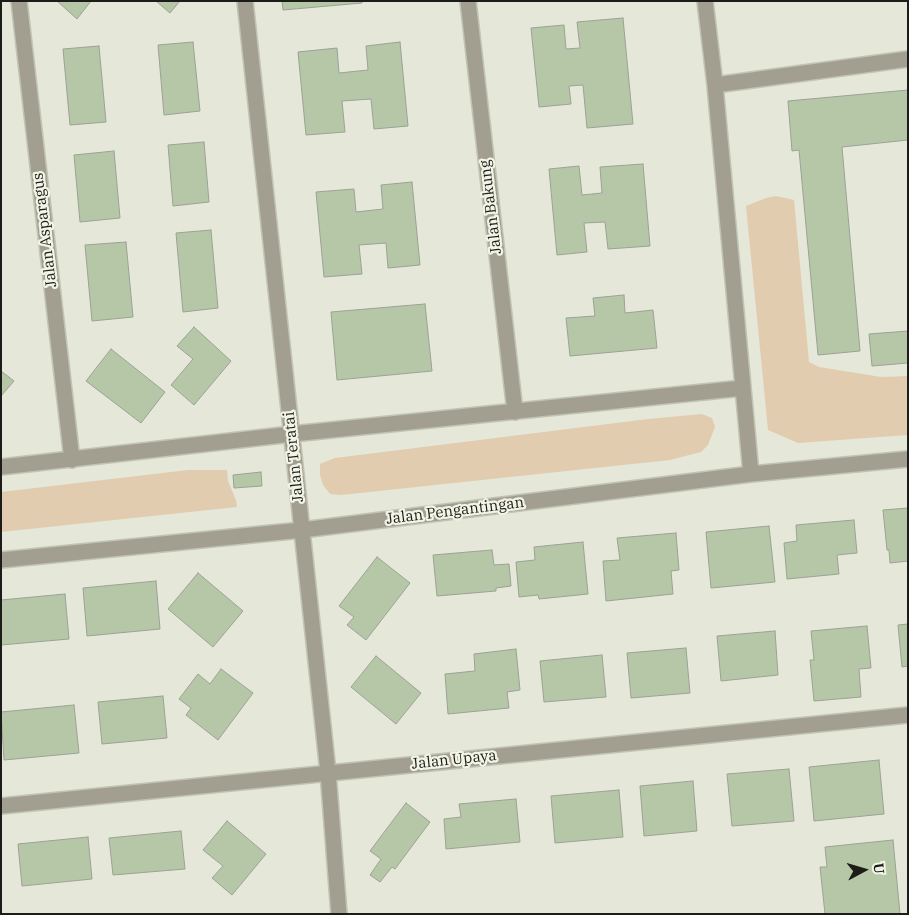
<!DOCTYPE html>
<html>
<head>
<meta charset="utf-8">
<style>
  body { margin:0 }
  #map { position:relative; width:909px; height:915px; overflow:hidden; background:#e5e7d8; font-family:"IBM Plex Serif",serif }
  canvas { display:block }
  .frame { position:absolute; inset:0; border:2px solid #1c1d18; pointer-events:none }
  .north { position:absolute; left:839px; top:845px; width:50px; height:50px; -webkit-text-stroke:4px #f2f4e5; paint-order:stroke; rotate:84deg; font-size:14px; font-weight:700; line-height:20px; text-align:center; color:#1c1d18 }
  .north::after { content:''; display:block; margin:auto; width:18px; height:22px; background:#1c1d18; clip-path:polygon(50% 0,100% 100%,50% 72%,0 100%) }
</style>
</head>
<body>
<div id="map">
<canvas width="909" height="915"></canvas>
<div class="frame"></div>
<div class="north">U</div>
</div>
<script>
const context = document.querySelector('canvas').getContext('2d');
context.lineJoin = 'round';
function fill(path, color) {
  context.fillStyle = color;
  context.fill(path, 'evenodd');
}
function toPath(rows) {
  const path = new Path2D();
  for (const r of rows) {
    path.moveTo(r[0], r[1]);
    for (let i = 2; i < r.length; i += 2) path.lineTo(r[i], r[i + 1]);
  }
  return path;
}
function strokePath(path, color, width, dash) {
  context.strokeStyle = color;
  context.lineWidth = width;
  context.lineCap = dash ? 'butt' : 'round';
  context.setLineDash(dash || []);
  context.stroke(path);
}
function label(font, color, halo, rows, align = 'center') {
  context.font = font + ' "IBM Plex Serif",serif';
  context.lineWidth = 4.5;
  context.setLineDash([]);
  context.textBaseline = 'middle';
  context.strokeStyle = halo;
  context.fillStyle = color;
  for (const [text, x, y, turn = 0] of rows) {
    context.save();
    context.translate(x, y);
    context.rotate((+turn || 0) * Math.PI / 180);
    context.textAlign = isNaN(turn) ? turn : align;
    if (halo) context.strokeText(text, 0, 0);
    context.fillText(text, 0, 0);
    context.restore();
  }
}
const green = toPath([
  [776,196,794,200,809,362,819,367,881,377,908,376,908,435,798,443,768,430,746,206,766,198],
  [702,414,712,418,715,427,708,445,701,452,670,460,341,495,330,494,323,485,320,475,320,464,335,458,648,419],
  [188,470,227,470,228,481,236,500,237,507,1,532,1,492]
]);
const building = toPath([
  [57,1,91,1,77,19,57,1],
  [156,1,180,1,170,13,156,1],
  [282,1,362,1,362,3,283,10,282,1],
  [623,18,633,124,587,128,583,85,569,86,571,104,539,107,531,28,564,25,566,49,580,48,577,22,623,18],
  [193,42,200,111,164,115,158,45,193,42],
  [400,42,408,126,374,129,371,99,342,101,345,132,306,135,298,52,337,48,339,73,368,70,366,46,400,42],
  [99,46,106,122,70,125,63,49,99,46],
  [908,90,908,140,842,147,860,351,818,355,799,150,792,151,788,101,908,90],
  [204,142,209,202,173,206,168,145,204,142],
  [114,151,120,218,80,222,74,155,114,151],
  [643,164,650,246,608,249,605,222,584,223,587,252,557,255,549,169,579,166,582,195,602,193,600,167,643,164],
  [412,182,420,265,388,268,386,243,359,245,362,274,324,277,316,192,354,189,356,212,383,209,381,185,412,182],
  [211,230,218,308,183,312,176,233,211,230],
  [126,242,133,317,92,321,85,245,126,242],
  [624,295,625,313,653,310,657,348,570,356,566,318,595,316,593,298,624,295],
  [425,304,432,371,337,380,331,312,425,304],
  [194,327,231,361,194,405,171,385,193,359,177,346,194,327],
  [908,331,908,363,872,366,869,334,908,331],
  [111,349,165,392,141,423,86,381,111,349],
  [1,371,14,381,1,396,1,371],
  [261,472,262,486,234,488,233,475,261,472],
  [908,508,908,561,890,563,889,550,887,550,883,510,908,508],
  [854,520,857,553,837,555,839,574,787,579,784,543,797,541,796,525,854,520],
  [769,526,775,582,711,588,706,532,769,526],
  [676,533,679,570,671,571,673,594,606,601,603,561,620,560,617,538,676,533],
  [583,542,588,594,539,599,538,595,519,597,516,562,535,560,534,547,583,542],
  [492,550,494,565,509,564,511,586,496,588,496,591,437,596,433,555,492,550],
  [377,557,410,583,366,640,347,625,354,617,339,606,377,557],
  [198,573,243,611,213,647,168,609,198,573],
  [156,581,160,629,87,636,83,588,156,581],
  [65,594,69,639,1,645,1,600,65,594],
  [908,624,908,666,902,667,898,625,908,624],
  [867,626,871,668,859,669,861,697,814,701,810,660,814,660,811,631,867,626],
  [775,631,778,675,721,681,717,636,775,631],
  [686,648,690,693,631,698,627,653,686,648],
  [516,649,520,690,507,692,509,708,448,714,445,674,475,671,474,654,516,649],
  [602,655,606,697,544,702,540,661,602,655],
  [376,656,421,693,396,724,351,687,376,656],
  [221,669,253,693,218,740,186,715,191,708,179,699,198,674,210,684,221,669],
  [163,696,167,738,102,744,98,702,163,696],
  [74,705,79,753,4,760,1,712,74,705],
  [879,760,884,814,814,821,809,767,879,760],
  [789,769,794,821,732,826,727,774,789,769],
  [693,781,697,831,644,836,640,786,693,781],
  [619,790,623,837,555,843,551,796,619,790],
  [516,799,520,842,446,849,444,819,461,817,459,804,516,799],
  [406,803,430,822,395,869,392,867,380,882,370,875,381,859,370,851,406,803],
  [227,821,266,854,232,895,212,878,223,866,203,850,227,821],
  [181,831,185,869,113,875,109,838,181,831],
  [88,837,92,879,22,886,18,844,88,837],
  [893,840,900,914,825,914,820,867,827,867,825,847,893,840]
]);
const minor = toPath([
  [19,1,72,460],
  [245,1,328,772,339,914],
  [468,1,515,412],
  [705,1,715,85,751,474],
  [715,85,908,59],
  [1,467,292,434,743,388],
  [1,560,302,530,751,474,908,459],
  [1,806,908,715]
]);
const streetNames = [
  ["Jalan Bakung",491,207,-97],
  ["Jalan Asparagus",45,230,-97],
  ["Jalan Teratai",294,457,-96],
  ["Jalan Pengantingan",455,511,-7],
  ["Jalan Upaya",454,760,-6]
];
fill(green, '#e2ccb0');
fill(building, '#b6c7a8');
strokePath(building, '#9ba295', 1);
strokePath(minor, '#c1c3b5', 18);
strokePath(minor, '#a39f90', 15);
label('15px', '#1c1d18', '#f2f4e5', streetNames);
</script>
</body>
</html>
